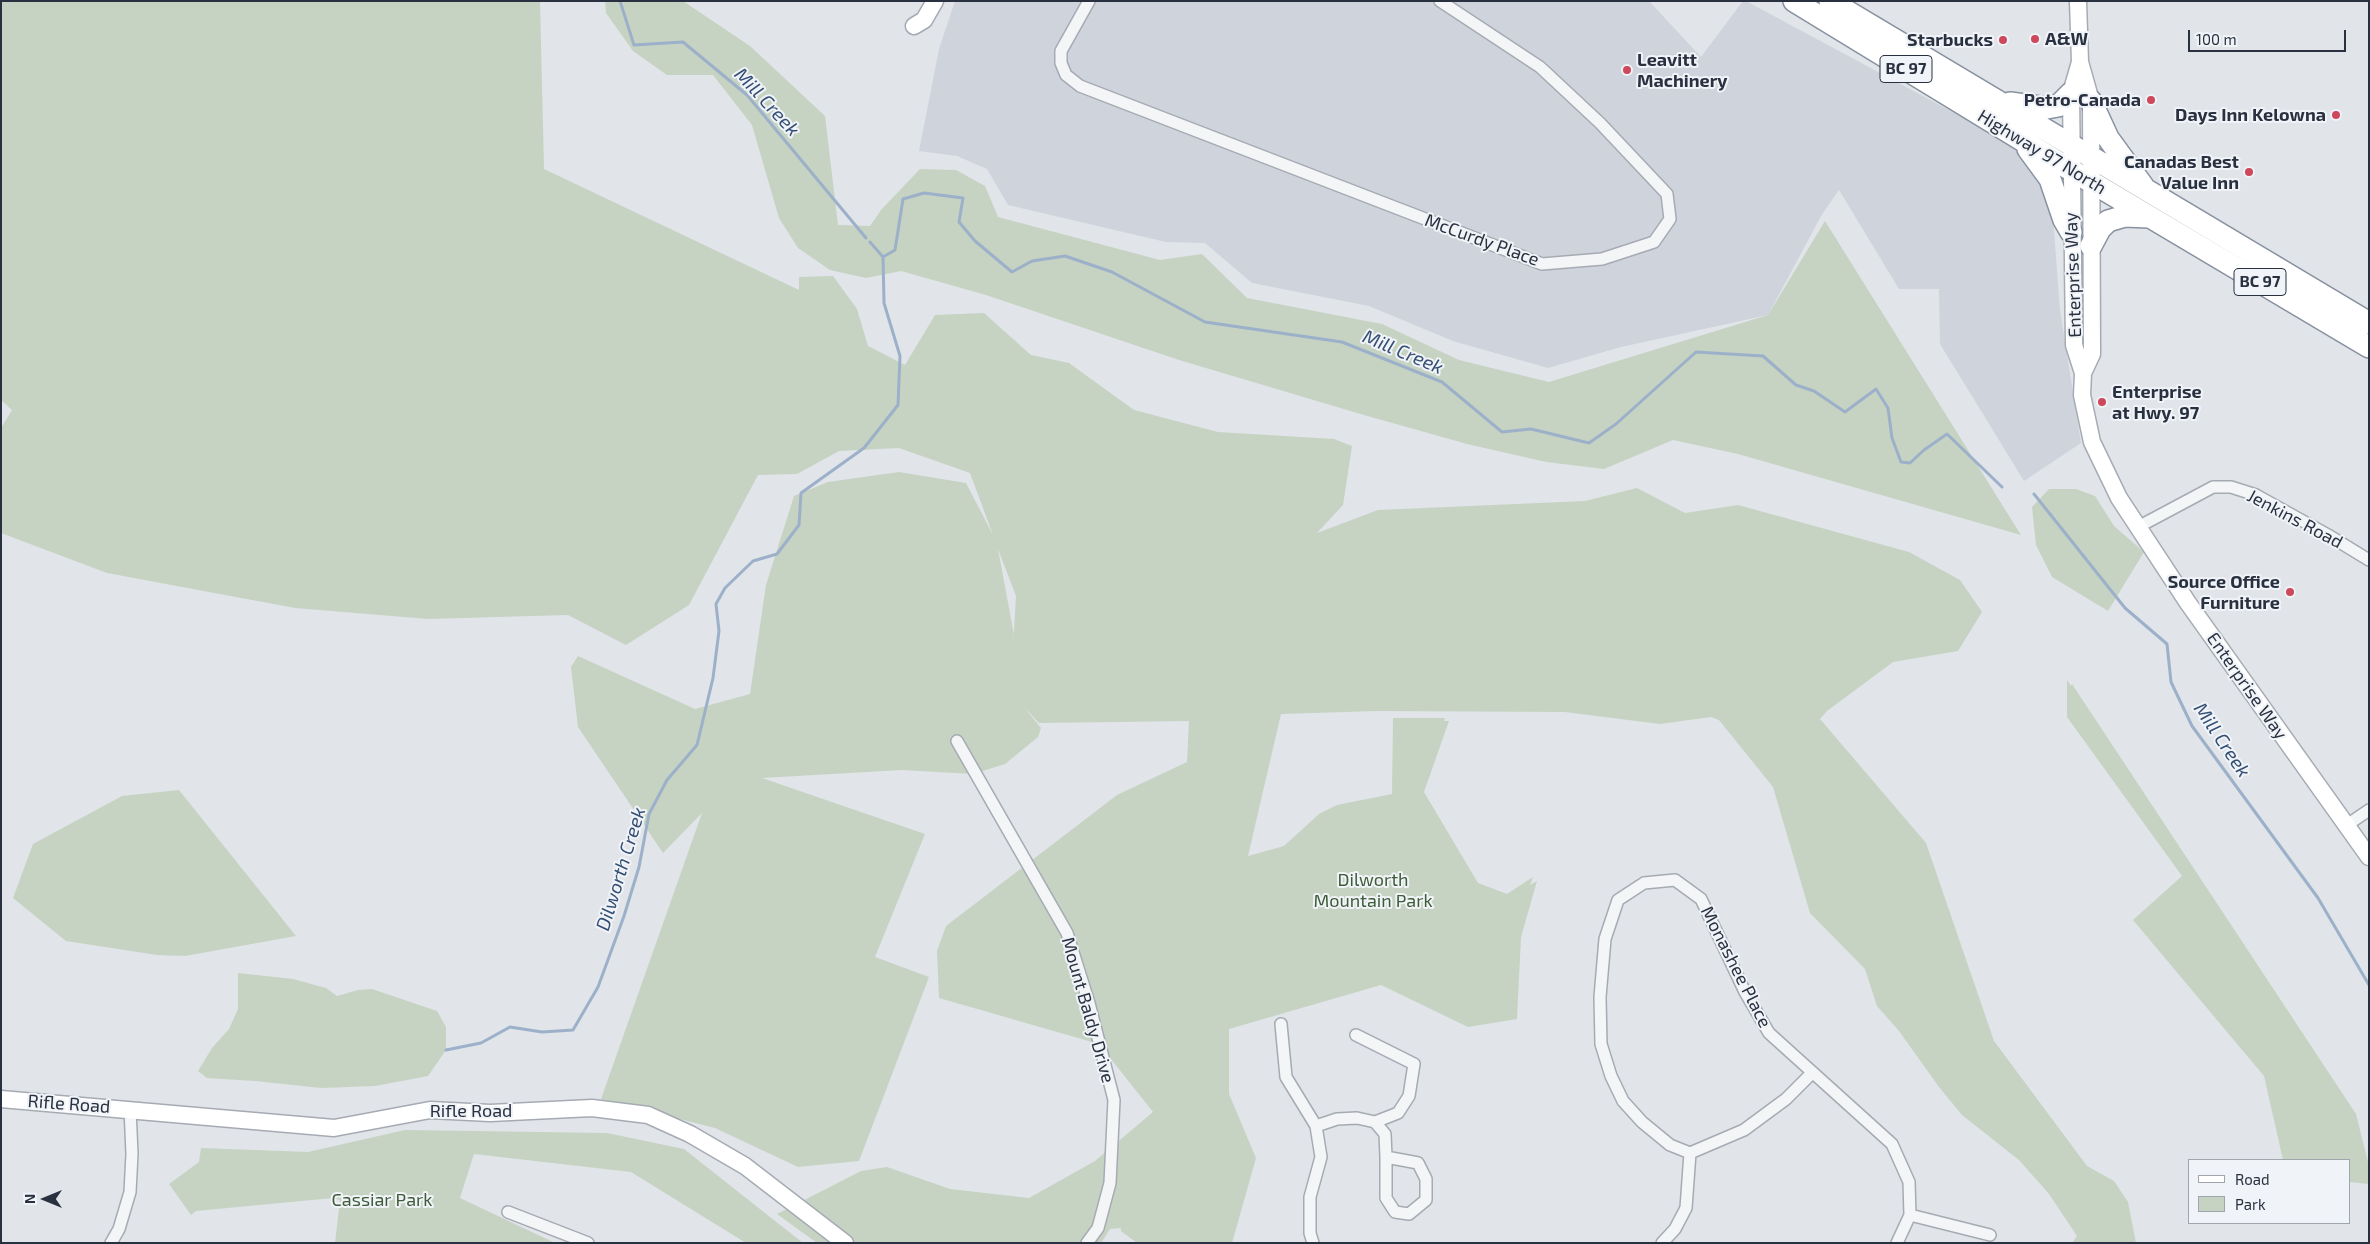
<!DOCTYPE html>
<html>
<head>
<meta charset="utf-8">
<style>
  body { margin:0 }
  #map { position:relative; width:2370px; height:1244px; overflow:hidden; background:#e1e4e9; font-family:"Exo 2",sans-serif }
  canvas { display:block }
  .frame { position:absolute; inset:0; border:2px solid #293140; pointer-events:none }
  .legend { position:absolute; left:2188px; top:1159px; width:162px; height:65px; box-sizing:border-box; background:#f0f3f7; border:1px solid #a0a5ae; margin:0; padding:6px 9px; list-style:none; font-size:15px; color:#293140 }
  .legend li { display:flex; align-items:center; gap:10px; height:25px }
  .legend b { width:25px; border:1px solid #a0a5ae }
  .north { position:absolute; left:20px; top:1174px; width:50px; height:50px; -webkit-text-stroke:4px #f0f3f7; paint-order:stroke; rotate:270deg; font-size:14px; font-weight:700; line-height:20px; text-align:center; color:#293140 }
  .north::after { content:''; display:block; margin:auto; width:18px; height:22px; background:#293140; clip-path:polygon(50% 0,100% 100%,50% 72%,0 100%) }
  .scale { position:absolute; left:2188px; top:30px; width:158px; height:22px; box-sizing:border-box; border:2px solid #293140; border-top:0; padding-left:6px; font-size:15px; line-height:18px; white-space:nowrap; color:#293140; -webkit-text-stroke:4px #f0f3f7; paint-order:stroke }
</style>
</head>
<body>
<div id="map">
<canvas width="2370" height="1244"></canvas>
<div class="frame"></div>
<ul class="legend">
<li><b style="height:6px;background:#fff"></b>Road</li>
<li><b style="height:14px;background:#c6d3c2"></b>Park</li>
</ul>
<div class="north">N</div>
<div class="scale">100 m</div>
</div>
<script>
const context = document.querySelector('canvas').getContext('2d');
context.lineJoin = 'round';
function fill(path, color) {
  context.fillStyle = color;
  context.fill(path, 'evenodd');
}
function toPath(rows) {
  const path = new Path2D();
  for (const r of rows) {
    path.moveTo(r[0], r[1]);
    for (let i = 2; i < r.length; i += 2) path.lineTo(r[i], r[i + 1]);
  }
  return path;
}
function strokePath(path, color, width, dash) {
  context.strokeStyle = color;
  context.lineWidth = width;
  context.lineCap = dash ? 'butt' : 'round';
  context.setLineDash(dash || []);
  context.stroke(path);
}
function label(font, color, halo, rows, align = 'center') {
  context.font = font + ' "Exo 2",sans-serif';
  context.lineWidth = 4;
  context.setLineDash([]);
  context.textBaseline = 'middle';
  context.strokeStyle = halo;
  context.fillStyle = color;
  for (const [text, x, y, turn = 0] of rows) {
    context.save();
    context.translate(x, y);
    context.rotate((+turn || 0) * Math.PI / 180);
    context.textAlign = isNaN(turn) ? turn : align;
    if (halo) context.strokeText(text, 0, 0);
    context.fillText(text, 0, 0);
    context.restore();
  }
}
const built = toPath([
  [955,1,1649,1,1701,57,1743,1,1746,1,2016,146,2052,205,2060,310,2081,443,2024,481,1940,344,1939,289,1899,289,1839,190,1821,216,1768,315,1621,347,1548,368,1453,341,1369,306,1252,283,1205,243,1166,242,1008,205,987,169,957,156,919,151,939,49]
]);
const green = toPath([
  [1,1,540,1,544,169,799,290,799,277,833,276,857,309,868,346,905,365,935,315,984,313,1031,355,1069,363,1134,410,1218,432,1334,439,1352,446,1343,505,1317,533,1378,510,1585,501,1637,488,1685,513,1738,505,1909,552,1960,580,1982,612,1958,651,1893,662,1827,711,1820,719,1926,843,1994,1041,2087,1166,2114,1181,2128,1202,2136,1243,2072,1243,2077,1236,2049,1194,2019,1160,1962,1115,1939,1087,1899,1031,1877,1006,1865,969,1810,913,1773,787,1719,720,1711,717,1660,724,1565,712,1377,711,1281,714,1248,856,1284,846,1319,814,1337,805,1392,794,1393,718,1445,718,1444,721,1449,721,1424,792,1478,883,1507,894,1533,877,1530,885,1537,881,1521,937,1517,1019,1468,1027,1381,985,1229,1029,1229,1094,1256,1158,1232,1243,1137,1243,1121,1231,1121,1228,1110,1229,1101,1243,817,1243,777,1214,861,1171,887,1167,950,1189,1029,1198,1095,1161,1153,1112,1099,1044,939,998,937,951,946,926,1117,795,1187,762,1189,721,1039,723,1024,707,1041,728,1038,737,1005,764,973,774,902,770,762,778,925,834,875,957,929,977,859,1161,798,1167,715,1128,601,1099,702,813,663,853,578,727,571,667,578,656,695,709,750,694,766,585,794,496,828,482,899,472,966,483,993,535,970,473,899,448,839,451,797,474,758,475,689,605,626,645,568,615,428,619,295,608,107,573,1,533,1,428,12,410,1,400],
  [998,549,1016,596,1013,650,1014,635],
  [605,1,683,1,750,46,825,116,838,225,870,226,881,210,920,169,956,170,985,186,998,217,1160,260,1202,254,1247,298,1382,324,1459,360,1549,382,1768,315,1825,221,2021,535,1738,454,1673,440,1604,469,1546,462,1467,444,1364,415,1179,360,986,295,901,271,866,278,830,270,798,248,779,218,752,125,713,75,667,75,633,51,606,13],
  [2049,489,2076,489,2095,496,2114,526,2144,552,2108,611,2052,577,2036,545,2032,507],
  [2067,680,2071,686,2072,684,2356,1114,2369,1166,2369,1184,2349,1182,2349,1160,2283,1160,2264,1076,2133,920,2182,876,2067,717],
  [179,790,296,936,185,956,157,955,66,941,13,898,33,844,122,796],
  [238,973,293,979,326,988,337,996,358,990,372,989,437,1011,446,1027,446,1050,428,1076,375,1086,321,1088,255,1081,207,1078,198,1071,212,1048,229,1029,238,1009],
  [405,1130,607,1133,684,1149,803,1243,746,1243,631,1172,474,1154,460,1198,555,1243,335,1243,340,1200,333,1198,196,1211,191,1215,169,1184,199,1162,201,1148,308,1152]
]);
const stream = toPath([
  [620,1,634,45,683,42,747,95,866,238],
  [870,242,883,257,895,250,903,199,924,193,963,198,959,222,975,241,1012,272,1032,261,1065,256,1112,272,1205,322,1342,342,1442,382,1502,432,1531,429,1589,443,1616,424,1696,352,1763,356,1796,385,1814,391,1845,412,1876,389,1888,408,1892,438,1901,462,1910,463,1924,450,1947,434,2002,487],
  [2034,494,2125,608,2167,644,2171,682,2192,726,2318,898,2369,985],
  [446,1050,481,1043,510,1027,542,1032,573,1030,598,987,624,916,639,867,649,814,667,780,697,745,713,678,719,631,716,604,725,588,753,561,777,554,799,525,801,493,864,448,898,405,900,356,884,303,883,257]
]);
const street = toPath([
  [1089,1,1061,51,1061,63,1066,75,1080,86,1542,264,1602,259,1654,242,1670,219,1667,194,1600,123,1540,67,1440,1],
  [2138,527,2213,487,2231,487,2256,495,2328,535,2369,560],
  [957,741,1067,933,1089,1003,1114,1100,1110,1183,1098,1228,1087,1243],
  [2347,825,2369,810],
  [1281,1024,1286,1077,1316,1126,1321,1157,1310,1197,1310,1233,1313,1243],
  [1356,1035,1414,1064,1409,1096,1398,1113,1375,1122],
  [1812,1073,1786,1099,1744,1130,1690,1153,1670,1145,1642,1122,1623,1101,1611,1076,1601,1044,1600,997,1605,939,1618,900,1644,883,1675,880,1701,899,1745,992,1769,1033,1892,1144,1909,1182,1910,1215,1897,1243],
  [1316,1126,1337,1119,1357,1118,1375,1122,1385,1134,1386,1157,1386,1198,1395,1212,1409,1214,1426,1200,1426,1179,1418,1163,1386,1157],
  [508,1212,588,1243],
  [1910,1215,1990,1235],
  [111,1243,119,1229,130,1192,132,1154,130,1109],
  [1662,1243,1675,1229,1686,1208,1690,1153]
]);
const secondary = toPath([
  [2078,1,2080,62,2091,101,2092,354,2083,373],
  [914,26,924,20,935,1],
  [2080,62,2071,93,2074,345,2083,373,2082,395,2092,442,2119,498,2188,603,2369,857],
  [1,1099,334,1128,430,1110,490,1113,592,1108,648,1115,690,1134,745,1166,845,1243]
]);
const highway = toPath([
  [1794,1,2071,170,2369,347],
  [1830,1,2369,323],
  [2091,101,2108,138,2143,186],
  [2010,103,2047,108,2058,106,2071,93],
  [2028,149,2050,179,2064,220,2071,232],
  [2091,246,2100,229,2108,221,2125,216,2149,217]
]);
const markers = [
  [2035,39,5,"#cc485a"],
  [2003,40,5,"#cc485a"],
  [1627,70,5,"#cc485a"],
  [2151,100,5,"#cc485a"],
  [2336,115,5,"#cc485a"],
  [2249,172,5,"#cc485a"],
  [2102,402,5,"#cc485a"],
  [2290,592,5,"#cc485a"]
];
const shields = [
  [1906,69,52],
  [2260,282,52]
];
const shieldNames = [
  ["BC 97",1906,69],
  ["BC 97",2260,282]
];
const poiNames = [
  ["A&W",2045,39,"left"],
  ["Starbucks",1993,40],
  ["Leavitt",1637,60,"left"],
  ["Machinery",1637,81,"left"],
  ["Petro-Canada",2141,100],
  ["Days Inn Kelowna",2326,115],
  ["Canadas Best",2239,162],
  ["Value Inn",2239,183],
  ["Enterprise",2112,392,"left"],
  ["at Hwy. 97",2112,413,"left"],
  ["Source Office",2280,582],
  ["Furniture",2280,603]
];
const streetNames = [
  ["Highway 97 North",2042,152,31],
  ["McCurdy Place",1482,240,20],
  ["Enterprise Way",2073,275,-92],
  ["Jenkins Road",2295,519,28],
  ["Enterprise Way",2247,686,55],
  ["Monashee Place",1736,967,63],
  ["Mount Baldy Drive",1088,1010,74],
  ["Rifle Road",69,1104,4],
  ["Rifle Road",471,1111]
];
const parkNames = [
  ["Dilworth",1373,880],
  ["Mountain Park",1373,901],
  ["Cassiar Park",382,1200]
];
const waterNames = [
  ["Mill Creek",767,102,47],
  ["Mill Creek",1403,352,23],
  ["Mill Creek",2222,740,56],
  ["Dilworth Creek",621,869,-73]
];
fill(built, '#cfd3db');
fill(green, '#c6d3c2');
strokePath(stream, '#9cb1c9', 3);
strokePath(street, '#a6abb3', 14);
strokePath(secondary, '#a6abb3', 19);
strokePath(highway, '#8891a0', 24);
strokePath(street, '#f3f5f7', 11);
strokePath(secondary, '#fff', 16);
strokePath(highway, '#fff', 21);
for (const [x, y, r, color] of markers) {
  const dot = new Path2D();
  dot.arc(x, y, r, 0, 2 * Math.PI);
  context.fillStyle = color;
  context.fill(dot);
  strokePath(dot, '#f0f3f7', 2);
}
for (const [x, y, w] of shields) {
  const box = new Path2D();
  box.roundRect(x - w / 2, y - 13.5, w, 27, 4);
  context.fillStyle = '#f0f3f7';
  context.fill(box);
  strokePath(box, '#293140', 1);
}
label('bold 16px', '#293140', null, shieldNames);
label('bold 18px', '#293140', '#f0f3f7', poiNames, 'right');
label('18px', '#293140', '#f0f3f7', streetNames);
label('18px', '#3d5c37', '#f0f3f7', parkNames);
label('italic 19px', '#344f74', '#f0f3f7', waterNames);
</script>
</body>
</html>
